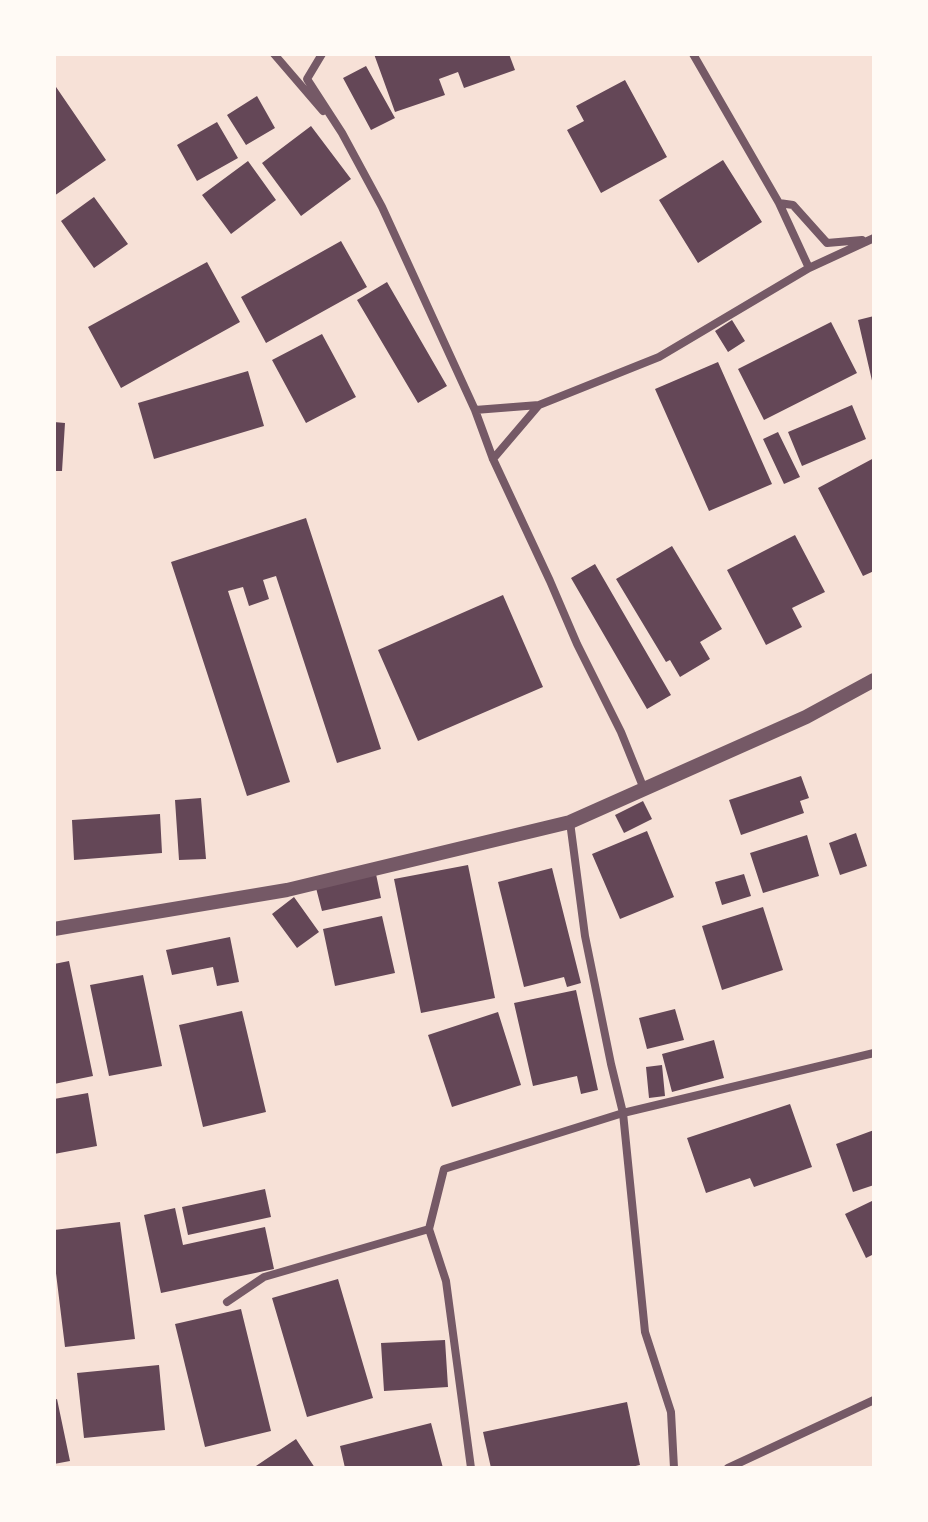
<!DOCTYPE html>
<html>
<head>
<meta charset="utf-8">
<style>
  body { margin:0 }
  #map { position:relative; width:928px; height:1522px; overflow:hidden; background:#f7e1d7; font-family:Quicksand,sans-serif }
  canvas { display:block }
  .frame { position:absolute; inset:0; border:56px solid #fffaf5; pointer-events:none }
</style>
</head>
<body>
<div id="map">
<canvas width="928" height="1522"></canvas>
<div class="frame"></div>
</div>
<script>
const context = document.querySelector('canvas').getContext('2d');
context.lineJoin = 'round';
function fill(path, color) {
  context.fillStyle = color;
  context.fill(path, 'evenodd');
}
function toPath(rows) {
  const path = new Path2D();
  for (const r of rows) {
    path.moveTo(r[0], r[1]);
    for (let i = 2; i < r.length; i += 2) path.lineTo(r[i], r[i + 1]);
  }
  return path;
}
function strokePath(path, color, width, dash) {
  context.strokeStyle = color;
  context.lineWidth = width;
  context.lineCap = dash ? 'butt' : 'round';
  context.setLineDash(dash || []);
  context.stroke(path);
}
const building = toPath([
  [374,54,509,54,515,70,464,88,458,72,439,79,445,95,395,112],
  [366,66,395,118,371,130,343,78],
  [625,80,667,157,601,193,567,130,584,121,576,106],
  [54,84,106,160,54,196],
  [257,96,275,128,246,145,227,115],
  [217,122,238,158,197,181,177,145],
  [311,126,351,179,301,216,262,163],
  [723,160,762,222,698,263,659,200],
  [248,161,276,200,231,234,202,195],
  [94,197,128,244,94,268,61,221],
  [341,241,367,287,266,343,241,297],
  [207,262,240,322,121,388,88,327],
  [387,282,447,386,418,403,357,300],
  [874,316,874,385,873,385,858,320],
  [732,320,745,341,728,352,715,331],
  [831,322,857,373,764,420,738,369],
  [322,334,356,397,306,423,272,360],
  [718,362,772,484,709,511,655,389],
  [248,371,264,426,154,459,138,403],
  [852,405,866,439,802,466,788,432],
  [54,422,65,423,62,471,54,471],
  [778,432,800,477,784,484,763,439],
  [874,458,874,571,863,576,818,488],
  [306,518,381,749,337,763,276,576,263,580,269,599,249,606,243,587,228,591,290,782,247,796,171,562],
  [795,535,825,592,792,608,802,627,766,645,727,570],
  [672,546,722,629,700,642,710,659,680,677,670,660,666,662,616,579],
  [595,564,671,695,647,709,571,578],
  [503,595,543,687,418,741,378,650],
  [801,776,809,798,800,801,804,813,741,835,729,800],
  [201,798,206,859,179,860,175,800],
  [643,801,652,819,624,833,615,815],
  [160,814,162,853,74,860,72,820],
  [647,831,674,897,620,919,592,854],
  [856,833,867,866,840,875,829,843],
  [807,835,819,876,763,893,750,853],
  [468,865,495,998,421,1013,394,879],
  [552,868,581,983,567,987,564,977,524,987,498,882],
  [376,874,381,898,322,911,316,888],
  [744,874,751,896,722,905,715,882],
  [294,897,319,932,297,948,272,914],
  [763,907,783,970,722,990,702,926],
  [382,916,395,973,335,986,323,929],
  [230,937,239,982,217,986,213,967,172,975,166,950],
  [69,961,93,1076,54,1084,54,964],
  [143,975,162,1066,109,1076,90,985],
  [576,990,598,1090,581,1094,577,1076,533,1086,514,1003],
  [675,1009,684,1040,647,1049,639,1018],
  [242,1011,266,1112,203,1127,179,1025],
  [498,1012,521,1085,452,1107,428,1035],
  [714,1040,724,1078,672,1092,662,1054],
  [662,1065,665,1096,649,1098,646,1067],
  [88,1093,97,1146,54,1154,54,1099],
  [790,1104,812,1167,754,1187,750,1178,706,1193,687,1138],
  [874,1130,874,1185,853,1192,836,1144],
  [265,1189,271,1217,188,1235,182,1207],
  [874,1200,874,1254,866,1258,845,1214],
  [175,1208,183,1245,265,1227,274,1269,161,1293,144,1215],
  [120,1222,135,1339,65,1347,54,1257,54,1230],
  [338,1279,373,1398,307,1417,272,1298],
  [241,1309,271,1431,205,1447,175,1324],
  [445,1340,448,1387,384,1391,381,1343],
  [159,1365,165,1430,84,1438,77,1373],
  [57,1399,70,1461,54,1464,54,1400],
  [627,1402,640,1465,627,1468,491,1468,483,1432],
  [431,1423,443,1468,345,1468,340,1446],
  [296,1439,315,1468,253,1468]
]);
const minor = toPath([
  [274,54,323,111],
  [322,54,307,79,342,133,382,207,475,410,493,459,550,581,577,644,621,732,644,789],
  [693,54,779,203,793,205,827,243,862,240],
  [779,203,809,268],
  [475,410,539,405,659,357,809,268,874,238],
  [493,459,539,405],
  [570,822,585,936,611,1064,623,1113,645,1332,671,1412,674,1468],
  [227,1302,264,1277,429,1229],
  [471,1468,446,1281,429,1229,444,1169,623,1113,874,1053],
  [728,1468,874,1400]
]);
const tertiary = toPath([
  [54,929,287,890,570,822,806,717,874,680]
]);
fill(building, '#644757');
strokePath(minor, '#755966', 8);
strokePath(tertiary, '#755966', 14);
</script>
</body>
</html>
